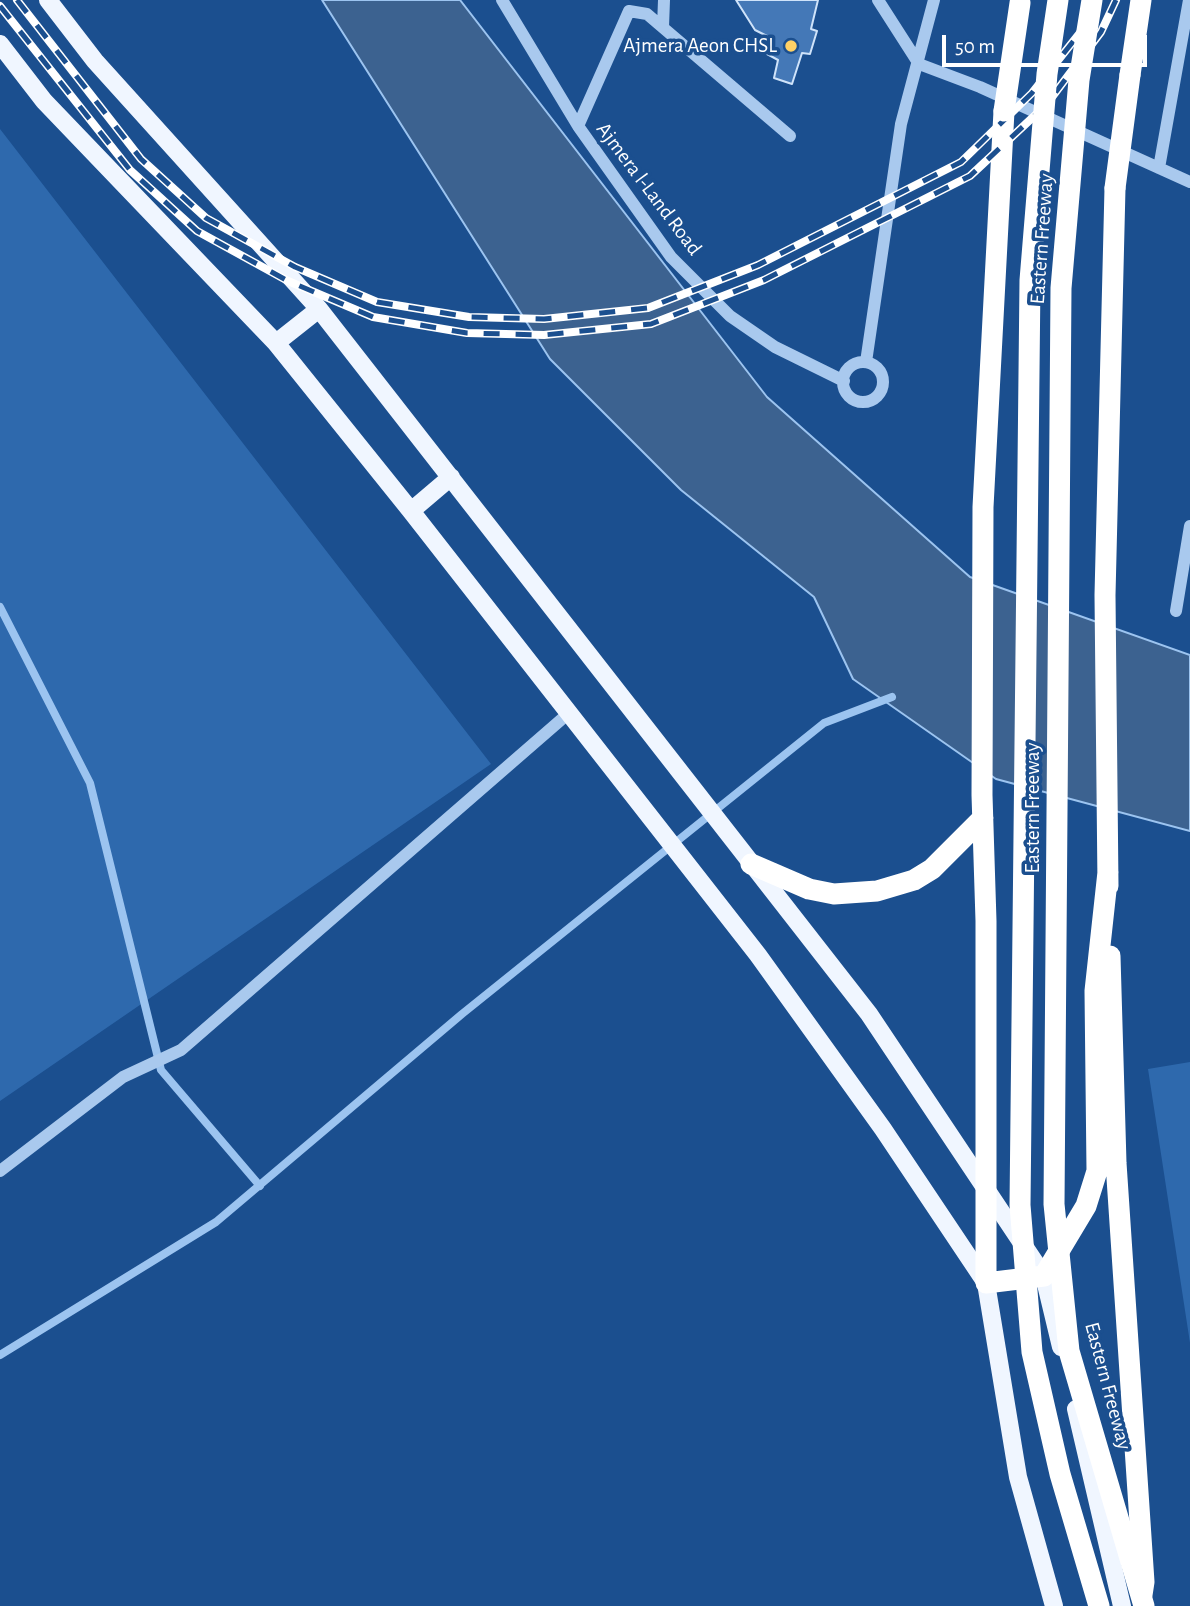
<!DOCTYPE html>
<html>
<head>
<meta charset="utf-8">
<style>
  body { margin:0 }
  #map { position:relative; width:1190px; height:1606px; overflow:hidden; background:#1b4f8f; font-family:"Alegreya Sans",sans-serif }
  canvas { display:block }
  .scale { position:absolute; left:942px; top:35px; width:205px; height:32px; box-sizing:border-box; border:4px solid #fff; border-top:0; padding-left:9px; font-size:21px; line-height:24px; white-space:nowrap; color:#fff; -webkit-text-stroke:5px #1b4f8f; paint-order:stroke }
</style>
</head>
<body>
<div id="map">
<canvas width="1190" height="1606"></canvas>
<div class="scale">50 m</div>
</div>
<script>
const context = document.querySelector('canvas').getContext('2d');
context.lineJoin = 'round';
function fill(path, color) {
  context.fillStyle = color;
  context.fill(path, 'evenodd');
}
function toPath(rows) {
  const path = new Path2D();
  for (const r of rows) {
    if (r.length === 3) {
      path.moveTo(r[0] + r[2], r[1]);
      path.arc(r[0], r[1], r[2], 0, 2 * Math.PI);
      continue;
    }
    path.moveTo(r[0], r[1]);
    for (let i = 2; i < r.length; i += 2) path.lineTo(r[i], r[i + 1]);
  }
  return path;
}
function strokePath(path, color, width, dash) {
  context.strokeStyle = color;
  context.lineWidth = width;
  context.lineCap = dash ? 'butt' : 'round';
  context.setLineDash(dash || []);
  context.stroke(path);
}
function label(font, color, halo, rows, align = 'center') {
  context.font = font + ' "Alegreya Sans",sans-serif';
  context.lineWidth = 7;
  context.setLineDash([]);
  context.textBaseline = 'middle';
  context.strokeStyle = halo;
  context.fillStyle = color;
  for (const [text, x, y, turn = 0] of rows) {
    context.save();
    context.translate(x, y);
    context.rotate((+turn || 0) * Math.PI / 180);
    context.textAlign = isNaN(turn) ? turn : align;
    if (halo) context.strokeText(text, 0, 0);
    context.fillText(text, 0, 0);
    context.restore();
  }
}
const green = toPath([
  [0,129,491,764,0,1101],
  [1190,1062,1190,1343,1148,1069]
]);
const water = toPath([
  [322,0,460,0,767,397,970,577,1190,655,1190,831,996,779,853,679,814,597,681,490,550,359,322,0]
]);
const stream = toPath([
  [0,607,90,783,161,1070,260,1186],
  [0,1355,216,1222,462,1014,824,723,892,697]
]);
const building = toPath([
  [736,0,818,0,811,29,817,31,810,54,802,53,792,84,774,78,778,60,767,54,771,38,755,30,736,0]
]);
const minor = toPath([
  [502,0,578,126,671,257,730,316,775,347,844,381],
  [878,0,919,64,980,87,1190,182],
  [663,27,664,0],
  [578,126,629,11,647,14,790,136],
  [1159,168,1189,0],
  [866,362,901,124,934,0],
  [863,382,20],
  [1176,611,1190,526],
  [0,1171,123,1077,181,1050,570,712]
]);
const major = toPath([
  [48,0,95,61,319,309,869,1014,1044,1276,1061,1347],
  [0,44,44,101,276,343,411,511,758,955,883,1129,986,1283,1018,1477,1054,1606],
  [276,343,319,309],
  [411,511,451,477],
  [1076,1409,1122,1606]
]);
const highway = toPath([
  [1130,75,1141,0],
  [1004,111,983,507,982,795,986,921,986,1283,1044,1276,1086,1206,1097,1171,1095,991,1108,872],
  [751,864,809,889,834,894,877,891,914,880,932,869,983,818],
  [1108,886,1105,595,1115,188],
  [1110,956,1116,1163,1144,1582,1142,1595]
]);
const rail = toPath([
  [17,0,141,159,206,218,295,267,377,302,469,317,544,319,648,308,758,265,961,162,1032,93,1087,24,1098,0],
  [0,6,130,170,197,231,288,281,373,317,467,333,544,335,651,324,764,280,970,176,1046,105,1101,32,1116,0]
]);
const highwayBridge = toPath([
  [1058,0,1047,74,1030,280,1020,1205,1032,1352,1060,1474,1099,1606],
  [1092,0,1079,80,1061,288,1054,1204,1069,1351,1144,1606],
  [1004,111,1020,3],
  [1115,188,1130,75]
]);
const markers = [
  [791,46,7,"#ffd166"]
];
const poiNames = [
  ["Ajmera Aeon CHSL",777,46]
];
const streetNames = [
  ["Ajmera l-Land Road",649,189,53],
  ["Eastern Freeway",1042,239,-86],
  ["Eastern Freeway",1033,808,-90],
  ["Eastern Freeway",1108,1386,75]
];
fill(green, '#2e69ad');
fill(water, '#3c6290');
strokePath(water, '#9cc4f0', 2);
strokePath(stream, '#9cc4f0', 8);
fill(building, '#4478b7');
strokePath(building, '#cfe3fa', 2);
strokePath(minor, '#a9c9ee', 12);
strokePath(major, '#f0f6ff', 18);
strokePath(highway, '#fff', 21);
strokePath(rail, '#fff', 8);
strokePath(rail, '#1b4f8f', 5, [16]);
strokePath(highwayBridge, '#fff', 21);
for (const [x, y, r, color] of markers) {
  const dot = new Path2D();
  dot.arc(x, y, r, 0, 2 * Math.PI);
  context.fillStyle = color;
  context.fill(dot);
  strokePath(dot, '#1b4f8f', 2.5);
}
label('21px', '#fff', '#1b4f8f', poiNames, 'right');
label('21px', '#fff', '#1b4f8f', streetNames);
</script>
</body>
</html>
